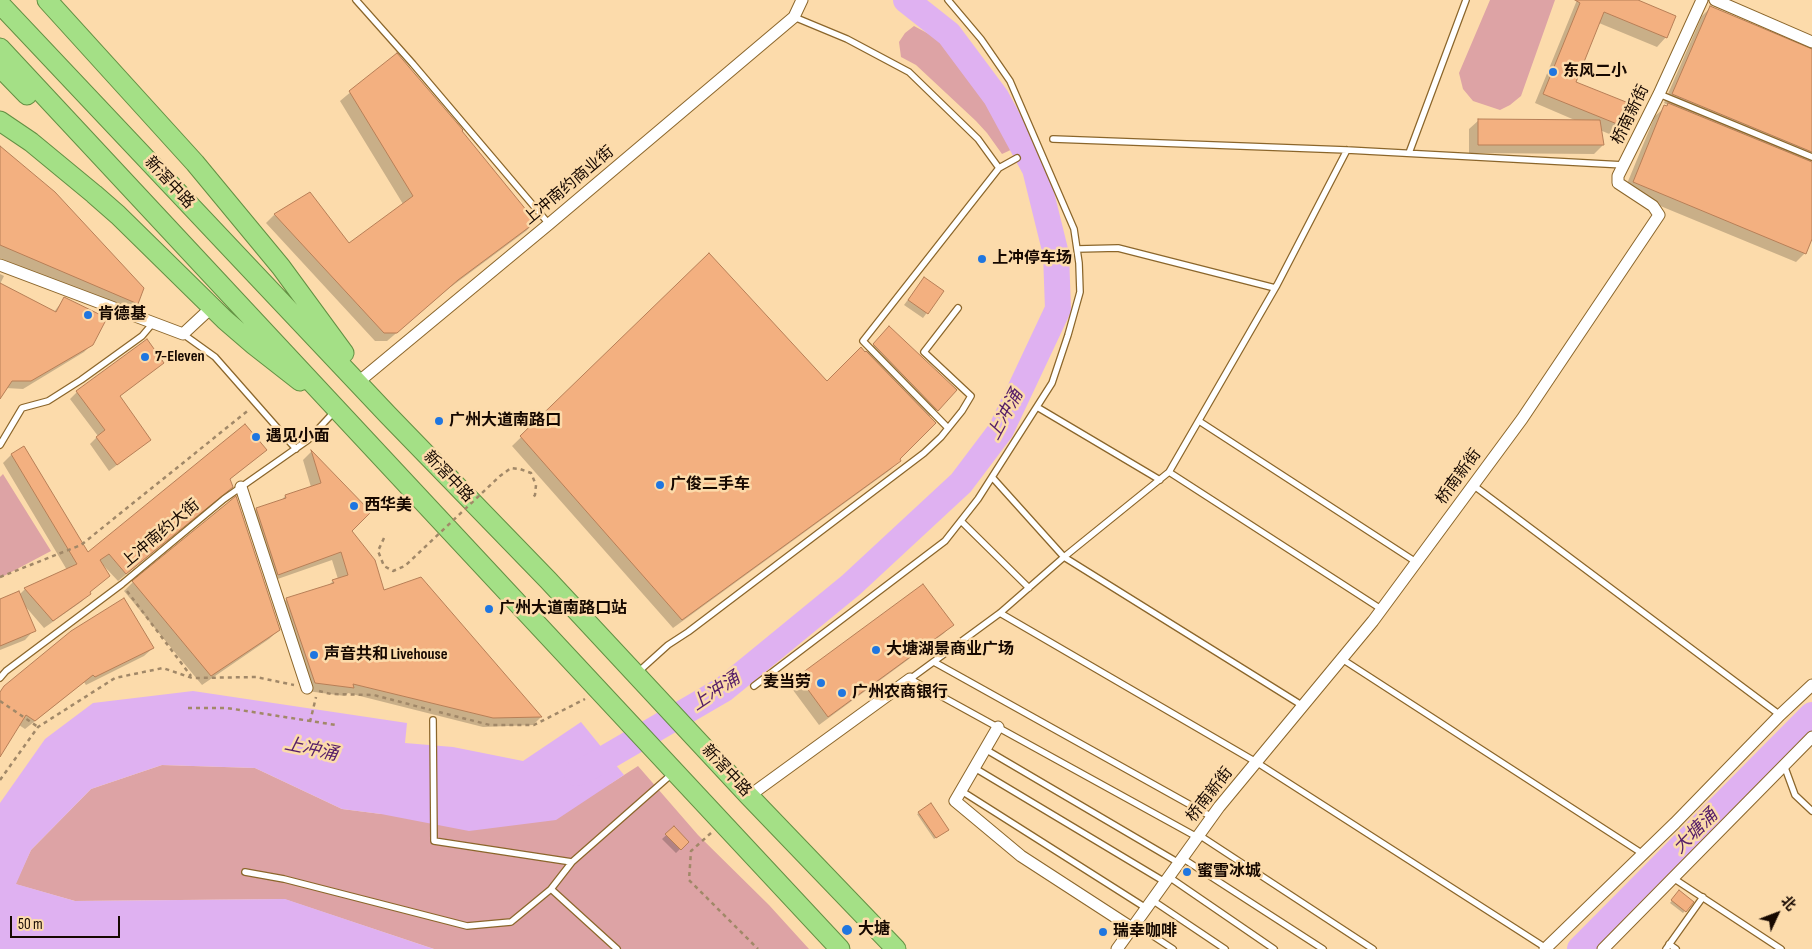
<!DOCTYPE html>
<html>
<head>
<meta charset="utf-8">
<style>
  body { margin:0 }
  #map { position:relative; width:1812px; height:949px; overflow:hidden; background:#fcdbab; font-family:"Sofia Sans Condensed","Noto Sans SC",sans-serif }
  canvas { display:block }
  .north { position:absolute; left:1752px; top:889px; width:50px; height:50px; -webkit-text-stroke:4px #fcdbab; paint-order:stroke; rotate:47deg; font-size:14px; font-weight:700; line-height:20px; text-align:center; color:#160800 }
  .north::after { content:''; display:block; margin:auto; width:18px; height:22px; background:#160800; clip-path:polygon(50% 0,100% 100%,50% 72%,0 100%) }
  .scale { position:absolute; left:10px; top:916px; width:110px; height:22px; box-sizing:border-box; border:2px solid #160800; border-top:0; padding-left:6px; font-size:15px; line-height:18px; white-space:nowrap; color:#160800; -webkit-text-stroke:4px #fcdbab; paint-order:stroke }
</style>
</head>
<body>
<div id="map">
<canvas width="1812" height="949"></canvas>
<div class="north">北</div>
<div class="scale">50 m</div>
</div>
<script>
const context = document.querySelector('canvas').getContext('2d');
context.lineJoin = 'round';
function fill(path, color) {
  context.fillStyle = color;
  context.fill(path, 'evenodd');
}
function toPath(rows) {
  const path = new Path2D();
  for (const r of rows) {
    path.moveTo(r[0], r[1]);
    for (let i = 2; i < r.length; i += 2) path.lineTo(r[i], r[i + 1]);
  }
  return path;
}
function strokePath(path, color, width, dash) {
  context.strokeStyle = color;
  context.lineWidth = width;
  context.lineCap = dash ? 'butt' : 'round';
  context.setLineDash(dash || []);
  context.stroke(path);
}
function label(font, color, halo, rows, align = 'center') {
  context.font = font + ' "Sofia Sans Condensed","Noto Sans SC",sans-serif';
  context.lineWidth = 5;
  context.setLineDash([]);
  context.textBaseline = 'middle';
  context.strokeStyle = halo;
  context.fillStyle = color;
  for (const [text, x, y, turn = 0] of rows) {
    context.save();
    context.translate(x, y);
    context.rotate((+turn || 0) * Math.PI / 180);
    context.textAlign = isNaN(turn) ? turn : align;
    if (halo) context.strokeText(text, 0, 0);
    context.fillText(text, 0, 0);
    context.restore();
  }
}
const green = toPath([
  [1490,0,1555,0,1521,96,1510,105,1500,110,1473,101,1463,89,1459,73],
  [914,26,940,40,995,110,1017,147,1002,154,987,133,976,121,916,65,901,57,899,42,905,33],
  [3,474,51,551,0,578,0,477],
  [162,765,255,768,342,809,381,814,610,784,638,766,698,835,769,905,809,949,434,949,284,899,75,901,15,884,31,850,91,789]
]);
const water = toPath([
  [193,691,407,723,405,743,453,747,523,761,581,722,624,775,556,820,469,831,381,814,342,809,255,768,162,765,91,789,31,850,16,884,75,901,285,899,434,949,0,949,0,803,45,739,93,703]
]);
const shadow = toPath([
  [1577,0,1635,0,1666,37,1657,47,1599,23,1574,82,1634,107,1626,128,1616,137,1600,130,1603,145,1594,154,1469,153,1469,129,1479,120,1577,121,1535,103],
  [1711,7,1812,50,1812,236,1805,253,1796,262,1624,191,1655,116,1668,105,1664,103,1702,16],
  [396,54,535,222,526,231,448,289,387,341,375,341,266,223,274,215,349,245,403,204,340,101],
  [0,152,137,303,128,312,0,258],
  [709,255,827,383,865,354,883,335,955,390,929,417,898,459,899,461,890,470,673,628,512,446],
  [0,274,4,276,0,284,54,312,64,299,92,344,84,352,23,389,6,388,0,396],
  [924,278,943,291,923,318,904,305],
  [163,363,119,397,150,440,109,471,90,444,98,436,70,399,77,392],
  [24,448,88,554,266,450,229,480,232,487,223,495,118,581,104,566,89,594,81,602,44,628,25,606,34,630,25,640,0,650,0,600,19,595,25,589,67,570,3,463,11,455],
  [311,452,369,512,351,531,383,591,541,717,533,725,483,727,348,693,345,696,307,691,278,608,286,600,327,587,333,581,338,579,332,560,269,582,248,518,256,509,280,502,285,496,311,487,303,460],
  [133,582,279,630,269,639,202,685,124,591],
  [952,625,943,634,819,725,790,686,799,677],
  [153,648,144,656,86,685,84,682,25,729,19,725,0,754,0,692,4,687],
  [919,813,945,832,934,839,917,814],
  [674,828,687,842,676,853,662,839],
  [1679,892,1692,902,1683,913,1670,903]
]);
const river = toPath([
  [577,773,583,771,724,689,851,585,961,483,1001,430,1058,309,1056,254,1035,169,996,97,949,34,906,0],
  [1580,949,1812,715]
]);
const building = toPath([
  [1575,0,1638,0,1676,16,1667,38,1604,12,1576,82,1636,106,1627,128,1543,94,1580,3,1575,0],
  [1710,6,1812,49,1812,152,1672,94,1710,6],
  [397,53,463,130,462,131,536,222,458,280,397,333,384,333,274,214,310,192,349,243,413,196,349,91,397,53],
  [1668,103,1812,162,1812,239,1806,254,1633,182,1664,105,1667,106,1668,103],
  [1478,119,1600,120,1604,145,1478,145,1478,119],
  [0,146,55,192,144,288,138,304,0,245,0,146],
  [709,253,827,381,861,347,865,352,866,351,936,423,900,459,901,461,682,620,520,436,709,253],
  [924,277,944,291,928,314,908,300,924,277],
  [0,283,56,312,64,297,107,318,93,345,31,381,12,381,0,399,0,283],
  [889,326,957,390,938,411,873,344,889,326],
  [147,339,164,363,120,396,151,440,117,465,96,437,105,430,76,391,147,339],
  [245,424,267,450,230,479,233,487,126,574,109,554,100,560,110,576,90,592,91,594,53,621,24,588,77,564,11,454,24,446,88,552,245,424],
  [311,450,371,512,352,531,375,560,384,590,421,577,542,717,493,718,353,684,354,688,315,683,286,598,334,583,332,580,348,575,341,552,278,575,256,508,286,498,285,495,321,483,311,450],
  [236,496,280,630,211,676,132,581,236,496],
  [923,584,954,625,828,717,798,676,923,584],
  [19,591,36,631,0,646,0,599,19,591],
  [124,598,154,648,95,677,93,675,35,721,26,715,0,757,0,692,4,686,71,631,124,598],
  [931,803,949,830,936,838,918,812,931,803],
  [674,826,689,842,681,850,665,834,674,826],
  [1679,890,1694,902,1686,912,1671,900,1679,890]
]);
const path = toPath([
  [0,577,81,545,250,409],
  [127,591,191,676],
  [319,691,331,694,374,695,431,710],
  [0,701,38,727],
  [188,708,227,708,336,725],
  [439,712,490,725,534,725,585,699],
  [310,722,316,697],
  [0,780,38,727,115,678,163,668,192,678,256,677,294,685],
  [711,833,691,851,689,880,758,949]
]);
const service = toPath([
  [356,0,413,64,549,224],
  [794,17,847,39,909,72,978,139,999,168],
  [1659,94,1812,157],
  [1053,139,1347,150,1624,165],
  [1409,153,1466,0],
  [1077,249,1118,248,1275,288],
  [183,334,215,357,296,449],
  [1037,407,1160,480],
  [1199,421,1416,562],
  [948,428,863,341,999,168,1017,158],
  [0,445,22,408,48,401,81,380,142,336,153,323],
  [1169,472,1381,609],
  [992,477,1064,557,1303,706],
  [1473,485,1780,715],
  [961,521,1029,588],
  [1000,613,1256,762,1546,948],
  [1342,659,1643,854],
  [934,662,1212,817],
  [637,673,668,645,688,632,924,453,941,437,962,411,971,396,924,352,958,308],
  [0,678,6,671,122,584,224,499,308,440,334,412],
  [754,686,945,541,978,499,1052,383,1068,335,1080,292,1079,263,1074,229,1010,81,981,39,948,0],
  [433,720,434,841,572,862],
  [985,749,1179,863],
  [1784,765,1795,795,1812,811],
  [973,767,1165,882],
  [960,790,1146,908],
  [1199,835,1373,949],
  [1197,837,910,679,1000,613,1064,557,1169,472,1277,285,1347,150],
  [1182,858,1323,949],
  [245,872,284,879,467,926,511,922,551,889],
  [1169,877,1274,949],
  [1673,878,1781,949],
  [1152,900,1225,949],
  [1135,924,1173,949],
  [1669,944,1676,949],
  [617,949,551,889,572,862,673,773],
  [1666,949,1703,897]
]);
const minor = toPath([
  [1715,0,1812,42],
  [0,265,183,334,212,307],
  [362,379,549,224,794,17,802,0],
  [241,487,307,688],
  [998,727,955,801,1021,856,1132,928],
  [749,796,910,679],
  [1117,949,1219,807,1373,621,1522,419,1659,215,1653,206,1618,183,1618,176,1659,94,1702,0],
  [1545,949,1675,823,1780,715,1812,685],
  [1603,949,1812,737]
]);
const trunk = toPath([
  [47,0,195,163,281,267,344,353],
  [0,4,388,415,548,580,749,796,896,949],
  [0,48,840,949],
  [0,67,27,95],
  [0,121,31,142,94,194,118,215,225,320,254,345,300,381]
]);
const pathBridge = toPath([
  [384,538,378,551,384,566,393,571,405,566,500,476,511,468,520,469,531,473,536,485,535,495,532,499]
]);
const markers = [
  [1553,72,5,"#1f76e0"],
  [982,259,5,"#1f76e0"],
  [88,315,5,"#1f76e0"],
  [145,357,5,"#1f76e0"],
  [439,421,5,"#1f76e0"],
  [256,437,5,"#1f76e0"],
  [660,485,5,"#1f76e0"],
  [354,506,5,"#1f76e0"],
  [489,609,5,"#1f76e0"],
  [876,650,5,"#1f76e0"],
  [314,655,5,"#1f76e0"],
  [821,683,5,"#1f76e0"],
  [842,693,5,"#1f76e0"],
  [1187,872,5,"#1f76e0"],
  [847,930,6,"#1f76e0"],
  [1103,932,5,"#1f76e0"]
];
const poiNames = [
  ["东风二小",1563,72],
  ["上冲停车场",992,259],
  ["肯德基",98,315],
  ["7-Eleven",155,357],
  ["广州大道南路口",449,421],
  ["遇见小面",266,437],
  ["广俊二手车",670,485],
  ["西华美",364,506],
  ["广州大道南路口站",499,609],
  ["大塘湖景商业广场",886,650],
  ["声音共和 Livehouse",324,655],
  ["麦当劳",811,683,"right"],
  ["广州农商银行",852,693],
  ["蜜雪冰城",1197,872],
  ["大塘",858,930],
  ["瑞幸咖啡",1113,932]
];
const streetNames = [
  ["桥南新街",1631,115,-64],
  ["新滘中路",169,183,47],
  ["上冲南约商业街",569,186,-40],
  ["新滘中路",448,477,46],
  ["桥南新街",1459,477,-54],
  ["上冲南约大街",161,534,-40],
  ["新滘中路",726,771,47],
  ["桥南新街",1210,795,-52]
];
const waterNames = [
  ["上冲涌",1006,415,-62],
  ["上冲涌",716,692,-34],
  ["上冲涌",311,750,12],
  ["大塘涌",1696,832,-45]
];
fill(green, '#dda3a5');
fill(water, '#dfb1f1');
fill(shadow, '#0003');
strokePath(river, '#dfb1f1', 26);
fill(building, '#f3b080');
strokePath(building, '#b77f57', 1);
strokePath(service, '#8b662b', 8);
strokePath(minor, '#8b662b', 13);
strokePath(trunk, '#639043', 21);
strokePath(path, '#a18868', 2.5, [4, 4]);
strokePath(service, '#fff', 5.5);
strokePath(minor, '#fff', 11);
strokePath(trunk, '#a4e086', 19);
strokePath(pathBridge, '#a18868', 2.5, [4, 4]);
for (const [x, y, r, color] of markers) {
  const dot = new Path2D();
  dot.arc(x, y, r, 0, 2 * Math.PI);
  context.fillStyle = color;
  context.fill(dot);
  strokePath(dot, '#fcdbab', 2);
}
label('bold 16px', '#160800', '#fcdbab', poiNames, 'left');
label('16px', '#160800', '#fcdbab', streetNames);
label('italic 18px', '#551d68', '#fcdbab', waterNames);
</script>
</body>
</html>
